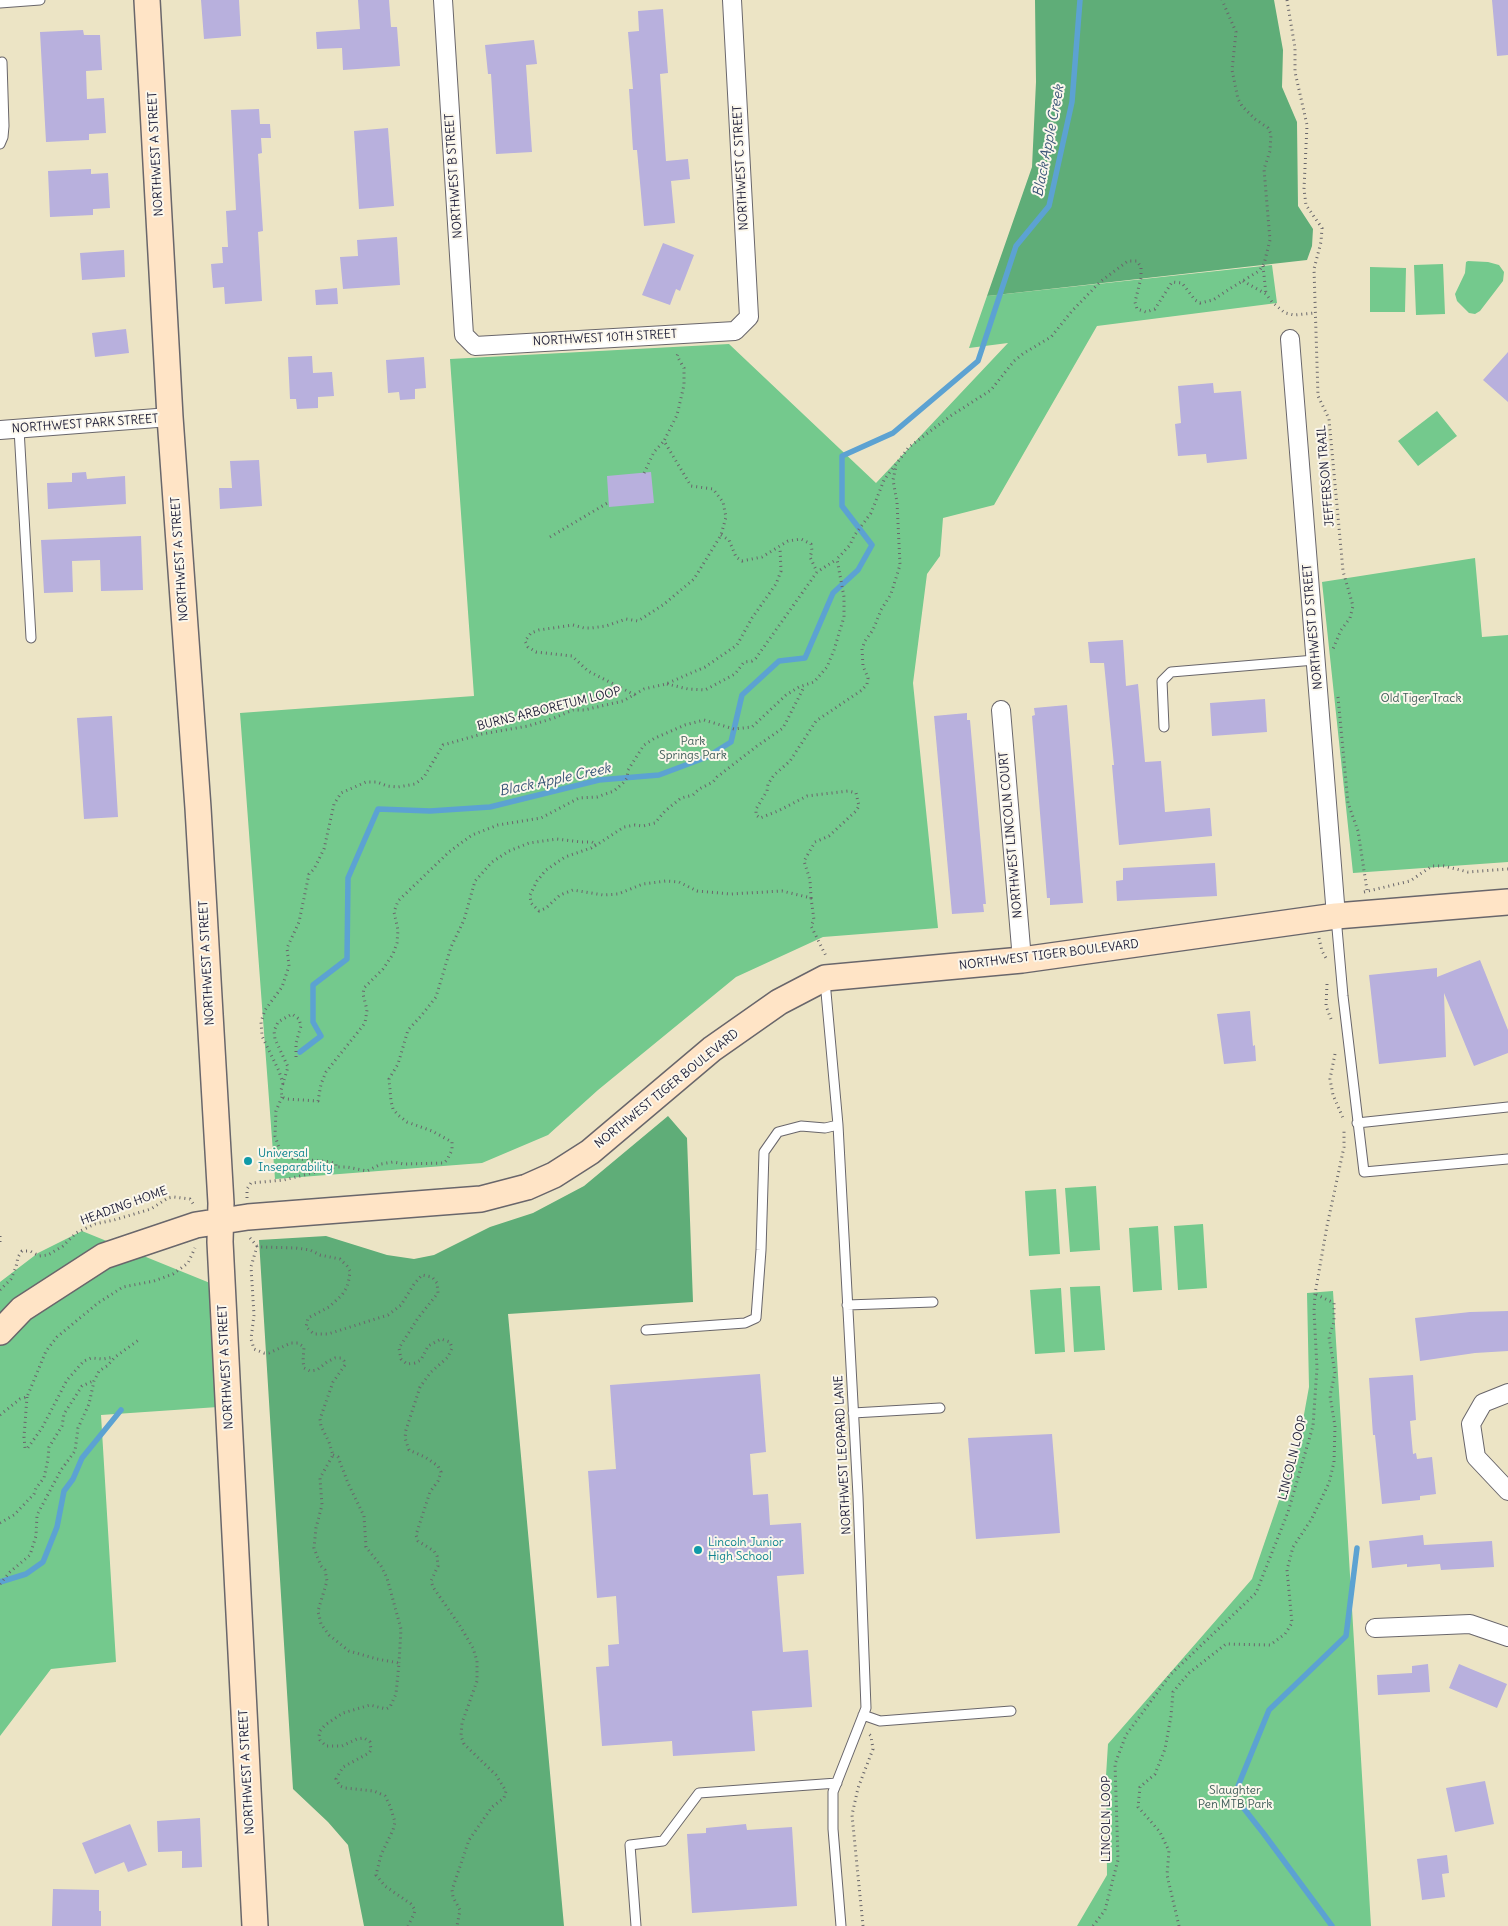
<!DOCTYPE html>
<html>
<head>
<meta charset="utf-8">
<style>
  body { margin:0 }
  canvas { display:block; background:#ece4c5 }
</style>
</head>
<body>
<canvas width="1508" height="1926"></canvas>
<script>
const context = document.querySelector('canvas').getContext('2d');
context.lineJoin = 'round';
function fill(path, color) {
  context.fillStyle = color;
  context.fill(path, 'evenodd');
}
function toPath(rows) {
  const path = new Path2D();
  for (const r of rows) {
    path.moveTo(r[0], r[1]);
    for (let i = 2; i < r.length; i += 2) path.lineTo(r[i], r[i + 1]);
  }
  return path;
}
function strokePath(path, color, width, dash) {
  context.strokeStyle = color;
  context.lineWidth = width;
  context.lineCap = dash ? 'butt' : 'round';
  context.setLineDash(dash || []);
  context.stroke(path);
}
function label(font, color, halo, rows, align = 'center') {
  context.font = font + ' Delius,sans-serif';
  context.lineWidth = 4;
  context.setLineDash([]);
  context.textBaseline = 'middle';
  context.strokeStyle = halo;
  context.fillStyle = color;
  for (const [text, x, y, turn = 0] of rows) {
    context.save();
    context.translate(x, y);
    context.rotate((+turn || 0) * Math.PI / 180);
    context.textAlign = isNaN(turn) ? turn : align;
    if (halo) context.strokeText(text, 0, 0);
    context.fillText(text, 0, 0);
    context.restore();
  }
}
const green = toPath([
  [1468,261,1488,262,1499,265,1504,272,1503,281,1480,311,1475,314,1469,313,1457,301,1455,294,1465,273,1466,262],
  [1443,264,1445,314,1416,315,1414,265],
  [1272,265,1277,303,1097,326,994,505,943,518,940,556,927,574,913,683,938,928,823,937,736,977,598,1090,548,1135,482,1163,275,1179,240,713,474,696,450,359,729,344,876,483,1008,343,969,348,987,296],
  [1370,267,1406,268,1405,312,1370,312],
  [1437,411,1457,436,1418,466,1398,441],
  [1475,558,1482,637,1508,635,1508,862,1353,873,1322,582],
  [1096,1186,1100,1250,1070,1252,1065,1188],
  [1056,1189,1060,1254,1029,1256,1025,1191],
  [1203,1224,1207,1288,1178,1290,1174,1226],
  [1158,1226,1162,1290,1133,1292,1129,1228],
  [82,1231,210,1283,218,1407,101,1415,116,1662,51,1669,0,1736,0,1282,38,1253],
  [1100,1286,1105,1350,1074,1352,1070,1287],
  [1061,1288,1065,1352,1035,1354,1030,1290],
  [1333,1291,1371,1926,1077,1926,1107,1875,1106,1776,1108,1744,1252,1579,1299,1442,1309,1387,1307,1293]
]);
const forest = toPath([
  [1035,0,1274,0,1283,50,1282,87,1297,122,1298,206,1313,229,1312,246,1307,260,987,296,1032,167,1036,82],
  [668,1116,687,1138,693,1302,508,1314,564,1926,364,1926,348,1845,328,1822,293,1789,259,1240,326,1236,387,1255,414,1259,434,1255,490,1227,533,1213,584,1186]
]);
const stream = toPath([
  [300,1052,321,1036,313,1022,313,985,347,959,348,878,378,809,430,811,490,807,599,780,659,775,707,757,731,742,742,695,779,661,805,658,833,593,858,570,872,545,842,506,842,456,893,433,978,361,1016,246,1049,206,1072,102,1080,0],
  [0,1582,26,1574,43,1562,57,1527,64,1491,73,1479,82,1458,121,1410],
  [1332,1926,1264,1834,1234,1796,1269,1710,1346,1636,1357,1548]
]);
const building = toPath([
  [201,0,239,0,241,36,204,39],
  [358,0,389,0,391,27,397,27,400,66,343,70,342,48,317,49,316,32,360,29],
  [1492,0,1508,0,1508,55,1497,56],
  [663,9,668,73,660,74,666,161,688,159,690,179,671,181,675,223,644,226,637,150,633,150,629,89,633,89,628,32,639,31,638,11],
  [83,30,84,35,100,35,102,70,86,71,87,99,104,98,106,133,89,134,89,140,46,142,40,32],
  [534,40,537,64,526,65,532,152,496,154,491,74,488,74,485,45],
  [259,109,260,124,270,124,271,138,261,138,262,153,258,154,263,231,258,232,262,301,225,304,224,287,213,288,211,264,223,263,222,247,228,247,226,211,236,210,231,110],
  [388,128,394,206,359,209,354,131],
  [91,169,91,174,108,173,110,208,93,209,93,215,50,217,48,171],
  [397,237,400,285,343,289,340,257,358,256,357,240],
  [663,243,694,255,680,291,676,289,670,305,642,295],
  [124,250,125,277,82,280,80,253],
  [337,288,338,304,316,305,315,290],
  [126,329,129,353,95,357,92,333],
  [1508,352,1508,402,1483,380],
  [312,356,313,373,332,372,334,396,318,397,318,408,297,409,296,399,290,399,288,357],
  [424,357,426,388,415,389,415,399,400,400,399,392,388,393,386,360],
  [1213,383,1214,393,1241,391,1247,459,1207,463,1206,454,1178,456,1175,424,1181,423,1178,386],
  [259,460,262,506,220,509,219,488,232,488,230,461],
  [86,472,87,479,125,476,126,504,48,509,47,483,72,482,72,473],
  [651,472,654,503,609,507,607,476],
  [141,536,143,590,101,591,100,560,72,561,73,592,44,593,41,540],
  [1123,640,1126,686,1138,684,1145,762,1161,761,1165,812,1210,808,1212,836,1119,845,1112,765,1114,765,1104,663,1090,663,1088,642],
  [1265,699,1267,732,1212,736,1210,703],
  [1067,705,1083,903,1050,905,1050,898,1047,898,1032,716,1035,715,1034,708],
  [967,713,967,720,970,720,986,904,983,904,984,912,952,914,934,716],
  [112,716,118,817,84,819,77,718],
  [1215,863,1217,896,1117,901,1116,881,1123,880,1123,868],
  [1480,960,1508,1030,1508,1053,1474,1066,1444,993,1446,1057,1379,1064,1369,975,1437,968,1437,977],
  [1250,1011,1253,1046,1255,1045,1256,1061,1224,1064,1217,1014],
  [1508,1311,1508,1351,1475,1353,1420,1361,1415,1318,1470,1312],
  [760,1374,766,1452,750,1454,753,1495,768,1494,770,1525,801,1523,804,1574,777,1576,783,1652,808,1650,812,1707,752,1711,755,1751,673,1756,672,1741,602,1746,596,1667,609,1666,608,1645,619,1644,616,1596,597,1598,588,1471,616,1469,610,1385],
  [1413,1375,1416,1420,1410,1421,1413,1454,1416,1453,1417,1459,1432,1457,1436,1494,1420,1496,1420,1500,1382,1504,1375,1435,1373,1435,1369,1378],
  [1052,1434,1060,1533,976,1539,968,1438],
  [1423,1535,1424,1545,1492,1541,1494,1567,1441,1570,1440,1564,1407,1567,1407,1564,1372,1568,1369,1541],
  [1428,1664,1430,1692,1378,1695,1377,1675,1412,1673,1412,1666],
  [1459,1664,1507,1684,1497,1708,1449,1688],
  [1485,1781,1494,1824,1455,1832,1446,1788],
  [200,1818,202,1867,182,1868,182,1851,158,1852,157,1821],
  [130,1824,147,1865,128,1872,124,1862,95,1874,82,1843],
  [746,1824,747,1830,792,1827,797,1906,692,1913,687,1834,706,1833,706,1828],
  [1447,1855,1449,1873,1442,1874,1445,1897,1422,1900,1417,1859],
  [53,1889,99,1890,99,1911,101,1911,101,1926,52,1926]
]);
const path = toPath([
  [1287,0,1295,48,1295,72,1307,125,1304,189,1306,205,1322,228,1321,242,1314,269,1318,396,1329,419,1343,571,1353,606,1350,618,1341,630,1333,649],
  [1263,266,1266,294],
  [1243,281,1266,294,1272,302,1285,313,1294,315,1315,313],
  [644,473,654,452,664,441],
  [721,535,729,540,736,557,742,561,762,557,788,541,801,539,811,544,812,551,810,557,817,572],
  [550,537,609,502],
  [667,684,688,689,705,690,735,674,744,662,752,661,756,658,817,572,837,559],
  [635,695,588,671,572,656,536,652,528,647,525,641,531,633,539,630,573,625,584,628,591,628,606,626,626,619,638,621,663,605,694,579,721,535,726,517,723,502,713,489,691,486,664,441,677,415,684,385,684,368,677,356,679,351],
  [1338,697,1348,803,1358,831,1367,890],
  [595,846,624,827,635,825,643,826,655,823,665,811,681,798,693,795,699,789,713,782,717,777,757,746,783,728,804,687],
  [1364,892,1410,881,1432,866,1444,866,1468,872,1508,869],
  [811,898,814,920,811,926,827,958],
  [1319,938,1322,951,1326,958],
  [1327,984,1326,1006,1331,1019],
  [1335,1054,1330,1079,1333,1095,1343,1118],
  [296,1057,296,1043,301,1026,299,1019,292,1014,278,1022,274,1031,275,1039,288,1067,281,1090,282,1097,286,1099,318,1101,321,1084,326,1072,365,1023,367,1010,363,994,364,988,383,969,393,954,397,943,398,930,394,912,398,901,449,852,472,835,498,825,541,818,579,798,597,797,614,791,623,783,627,778,628,770,644,745,655,738,685,725,704,720,734,729,752,727,786,695,799,687,814,682,827,667,834,650,844,617,844,597,837,559,850,545,854,536,871,513,884,480,909,447,952,415,991,390,1014,361,1024,353,1051,337,1072,311,1100,282,1128,261,1137,261,1141,267,1141,278,1135,302,1137,309,1146,312,1155,309,1172,282,1182,283,1195,300,1200,303,1213,300,1231,288,1259,271,1264,264,1270,240,1264,169,1270,151,1271,134,1268,128,1255,119,1242,106,1238,99,1232,70,1236,32,1222,0],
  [283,1084,279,1071,262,1036,261,1022,265,1010,282,987,289,966,287,948,299,922,309,874,314,869,324,849,334,804,341,793,366,782,377,782,387,786,398,787,415,784,424,777,443,745,482,734,528,726,554,718,573,710,584,710,623,701,644,689,666,684,705,667,737,645,752,618,776,584,781,571,780,547],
  [282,1097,276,1111,275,1136,280,1150,290,1158,331,1162,336,1164,336,1167,347,1167,367,1171,381,1164,393,1162,404,1164,444,1163,447,1160,452,1150,452,1142,432,1131,407,1122,398,1115,393,1109,391,1101,389,1079,398,1064,408,1030,421,1016,436,997,451,947,464,920,475,881,492,862,509,851,529,843,557,839,581,842,592,842,596,844,591,848,565,857,546,870,537,881,530,895,531,903,539,911,546,908,560,895,573,890,603,895,618,894,643,884,666,881,679,882,697,891,731,894,782,891,811,898,810,880,804,861,815,842,829,836,856,811,859,806,856,793,848,791,807,796,778,811,760,818,756,815,756,809,767,791,768,784,774,775,790,761,816,721,862,690,867,684,868,678,863,666,862,649,865,641,873,630,881,610,891,594,900,565,897,502,893,480,896,466],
  [247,1198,247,1189,251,1183,284,1180,336,1167],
  [0,1236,0,1245],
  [250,1238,257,1246,260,1247,296,1248,310,1250,320,1255,340,1259,347,1266,350,1271,349,1279,347,1287,342,1295,329,1307,308,1318,306,1327,314,1334,328,1334,388,1315,401,1305,414,1284,422,1275,432,1277,437,1283,438,1293,418,1318,399,1348,401,1359,407,1364,415,1363,421,1360,428,1346,441,1339,450,1342,452,1348,448,1357,431,1372,420,1387,406,1430,405,1438,409,1450,425,1457,438,1466,441,1472,438,1481,430,1492,416,1535,418,1541,434,1551,437,1556,438,1566,431,1581,433,1587,460,1626,473,1648,477,1661,477,1681,462,1723,461,1736,464,1744,496,1775,506,1791,504,1798,492,1807,469,1840,452,1890,453,1897,460,1910,457,1926],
  [257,1246,251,1267,254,1315,251,1339,254,1349,264,1353,269,1353,291,1343,298,1343,304,1347,303,1361,304,1368,310,1371,317,1370,327,1362,335,1358,341,1358,344,1361,345,1365,333,1382,320,1419,321,1426,329,1442,333,1455,320,1478,322,1505,316,1528,314,1548,321,1566,325,1570,327,1581,318,1611,321,1624,329,1635,349,1651,377,1659,399,1663,396,1694,390,1707,386,1709,370,1705,343,1713,325,1725,320,1731,319,1736,320,1740,326,1746,342,1746,357,1739,364,1738,370,1742,371,1750,369,1753,343,1767,336,1779,340,1786,345,1788,374,1791,385,1796,390,1806,395,1822,393,1830,381,1855,376,1875,385,1886,411,1904,415,1910,414,1914,408,1926],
  [0,1290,11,1279,16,1267,18,1257,22,1251,30,1251,39,1256,48,1255,63,1246,76,1233,95,1224,114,1220,151,1209,168,1198,174,1197,190,1199,194,1205],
  [27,1397,24,1437,25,1448,27,1449,42,1428,67,1380,84,1361,91,1358,103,1359,114,1357],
  [0,1415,20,1399,27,1397,46,1351,57,1337,98,1303,123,1287,154,1281,173,1274,188,1263,195,1248],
  [333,1455,338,1457,348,1483,364,1516,366,1547,381,1566,387,1578,401,1629,399,1663],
  [0,1523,14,1515,34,1494,36,1488,44,1478,48,1459,49,1447,62,1426,64,1414,82,1386,93,1381],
  [0,1584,10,1572,30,1555,36,1536,37,1515,61,1470,75,1451,78,1428,89,1404,94,1381,99,1371,107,1366,115,1357,140,1339],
  [863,1926,852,1815,858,1788,873,1749,871,1736,869,1734],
  [1093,1926,1105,1910,1118,1860,1115,1764,1126,1735,1171,1674,1256,1593,1288,1512,1313,1426,1317,1368,1314,1311,1315,1294,1327,1226,1344,1147,1344,1131],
  [1179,1926,1167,1875,1169,1851,1160,1832,1138,1807,1140,1787,1155,1774,1165,1749,1171,1716,1173,1692,1189,1673,1226,1644,1270,1645,1285,1634,1292,1623,1287,1570,1293,1547,1311,1520,1329,1483,1334,1462,1335,1426,1330,1396,1335,1373,1329,1337,1334,1322,1334,1303,1315,1294]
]);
const lane = toPath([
  [0,3,40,0],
  [0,144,3,137,4,126,2,62],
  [19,429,31,638],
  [1164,727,1162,681,1171,672,1315,660],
  [1336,917,1343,996,1364,1172,1508,1159],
  [825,981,838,1125,858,1496,866,1708,833,1792,833,1829,841,1926],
  [1357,1123,1508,1107],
  [847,1305,933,1302],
  [646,1330,745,1323,756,1318,761,1250,764,1152,778,1132,801,1126,825,1128,838,1125],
  [853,1413,940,1408],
  [863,1715,880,1721,1011,1711],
  [636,1926,630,1845,663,1841,699,1793,837,1783]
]);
const street = toPath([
  [443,0,464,335,475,346,735,331,749,317,732,0],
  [1290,339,1336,916],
  [0,430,170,417],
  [1001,710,1022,960],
  [1508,1393,1483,1403,1471,1424,1476,1457,1508,1491],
  [1375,1628,1470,1624,1508,1637]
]);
const secondary = toPath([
  [147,0,170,417,198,808,221,1203,220,1242,255,1926],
  [0,1332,22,1309,104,1256,196,1225,248,1217,481,1199,527,1187,554,1175,590,1152,712,1049,779,1002,825,978,1022,960,1336,916,1508,902]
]);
const markers = [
  [248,1161,5,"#0f9aa8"],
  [698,1550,5,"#0f9aa8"]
];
const streetNames = [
  ["NORTHWEST A STREET",156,154,-93],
  ["NORTHWEST C STREET",741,168,-93],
  ["NORTHWEST B STREET",454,176,-94],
  ["NORTHWEST 10TH STREET",605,338,-3],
  ["NORTHWEST PARK STREET",85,424,-4],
  ["JEFFERSON TRAIL",1326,476,-95],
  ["NORTHWEST A STREET",180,559,-94],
  ["NORTHWEST D STREET",1313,627,-95],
  ["BURNS ARBORETUM LOOP",549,709,-14],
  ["NORTHWEST LINCOLN COURT",1011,835,-95],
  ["NORTHWEST TIGER BOULEVARD",1049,955,-7],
  ["NORTHWEST A STREET",207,963,-93],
  ["NORTHWEST TIGER BOULEVARD",667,1089,-39],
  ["HEADING HOME",124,1206,-20],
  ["NORTHWEST A STREET",226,1367,-93],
  ["NORTHWEST LEOPARD LANE",843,1455,-93],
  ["LINCOLN LOOP",1293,1458,-76],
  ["NORTHWEST A STREET",247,1772,-93],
  ["LINCOLN LOOP",1107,1819,-90]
];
const parkNames = [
  ["Old Tiger Track",1421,699],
  ["Park",693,742],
  ["Springs Park",693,756],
  ["Slaughter",1235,1791],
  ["Pen MTB Park",1235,1805]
];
const cultureNames = [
  ["Universal",258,1154],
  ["Inseparability",258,1168],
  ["Lincoln Junior",708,1543],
  ["High School",708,1557]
];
const waterNames = [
  ["Black Apple Creek",1049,141,-79],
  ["Black Apple Creek",555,780,-12]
];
fill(green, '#74c98d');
fill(forest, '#5fad78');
strokePath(stream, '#5ca2d2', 5.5);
fill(building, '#b8b0dd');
strokePath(lane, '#69666b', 11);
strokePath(street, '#69666b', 20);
strokePath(secondary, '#69666b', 28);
strokePath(path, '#69666b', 3, [1, 4]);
strokePath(lane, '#fff', 9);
strokePath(street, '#fff', 18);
strokePath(secondary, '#ffe4c6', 25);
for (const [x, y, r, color] of markers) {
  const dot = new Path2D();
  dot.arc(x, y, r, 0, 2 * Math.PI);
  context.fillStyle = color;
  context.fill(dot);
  strokePath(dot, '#fbf7ec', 2);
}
label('12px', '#22223b', '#fbf7ec', streetNames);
label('12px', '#3f5c58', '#fbf7ec', parkNames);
label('12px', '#0d838f', '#fbf7ec', cultureNames, 'left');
label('italic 14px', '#395577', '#fbf7ec', waterNames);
</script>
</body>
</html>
